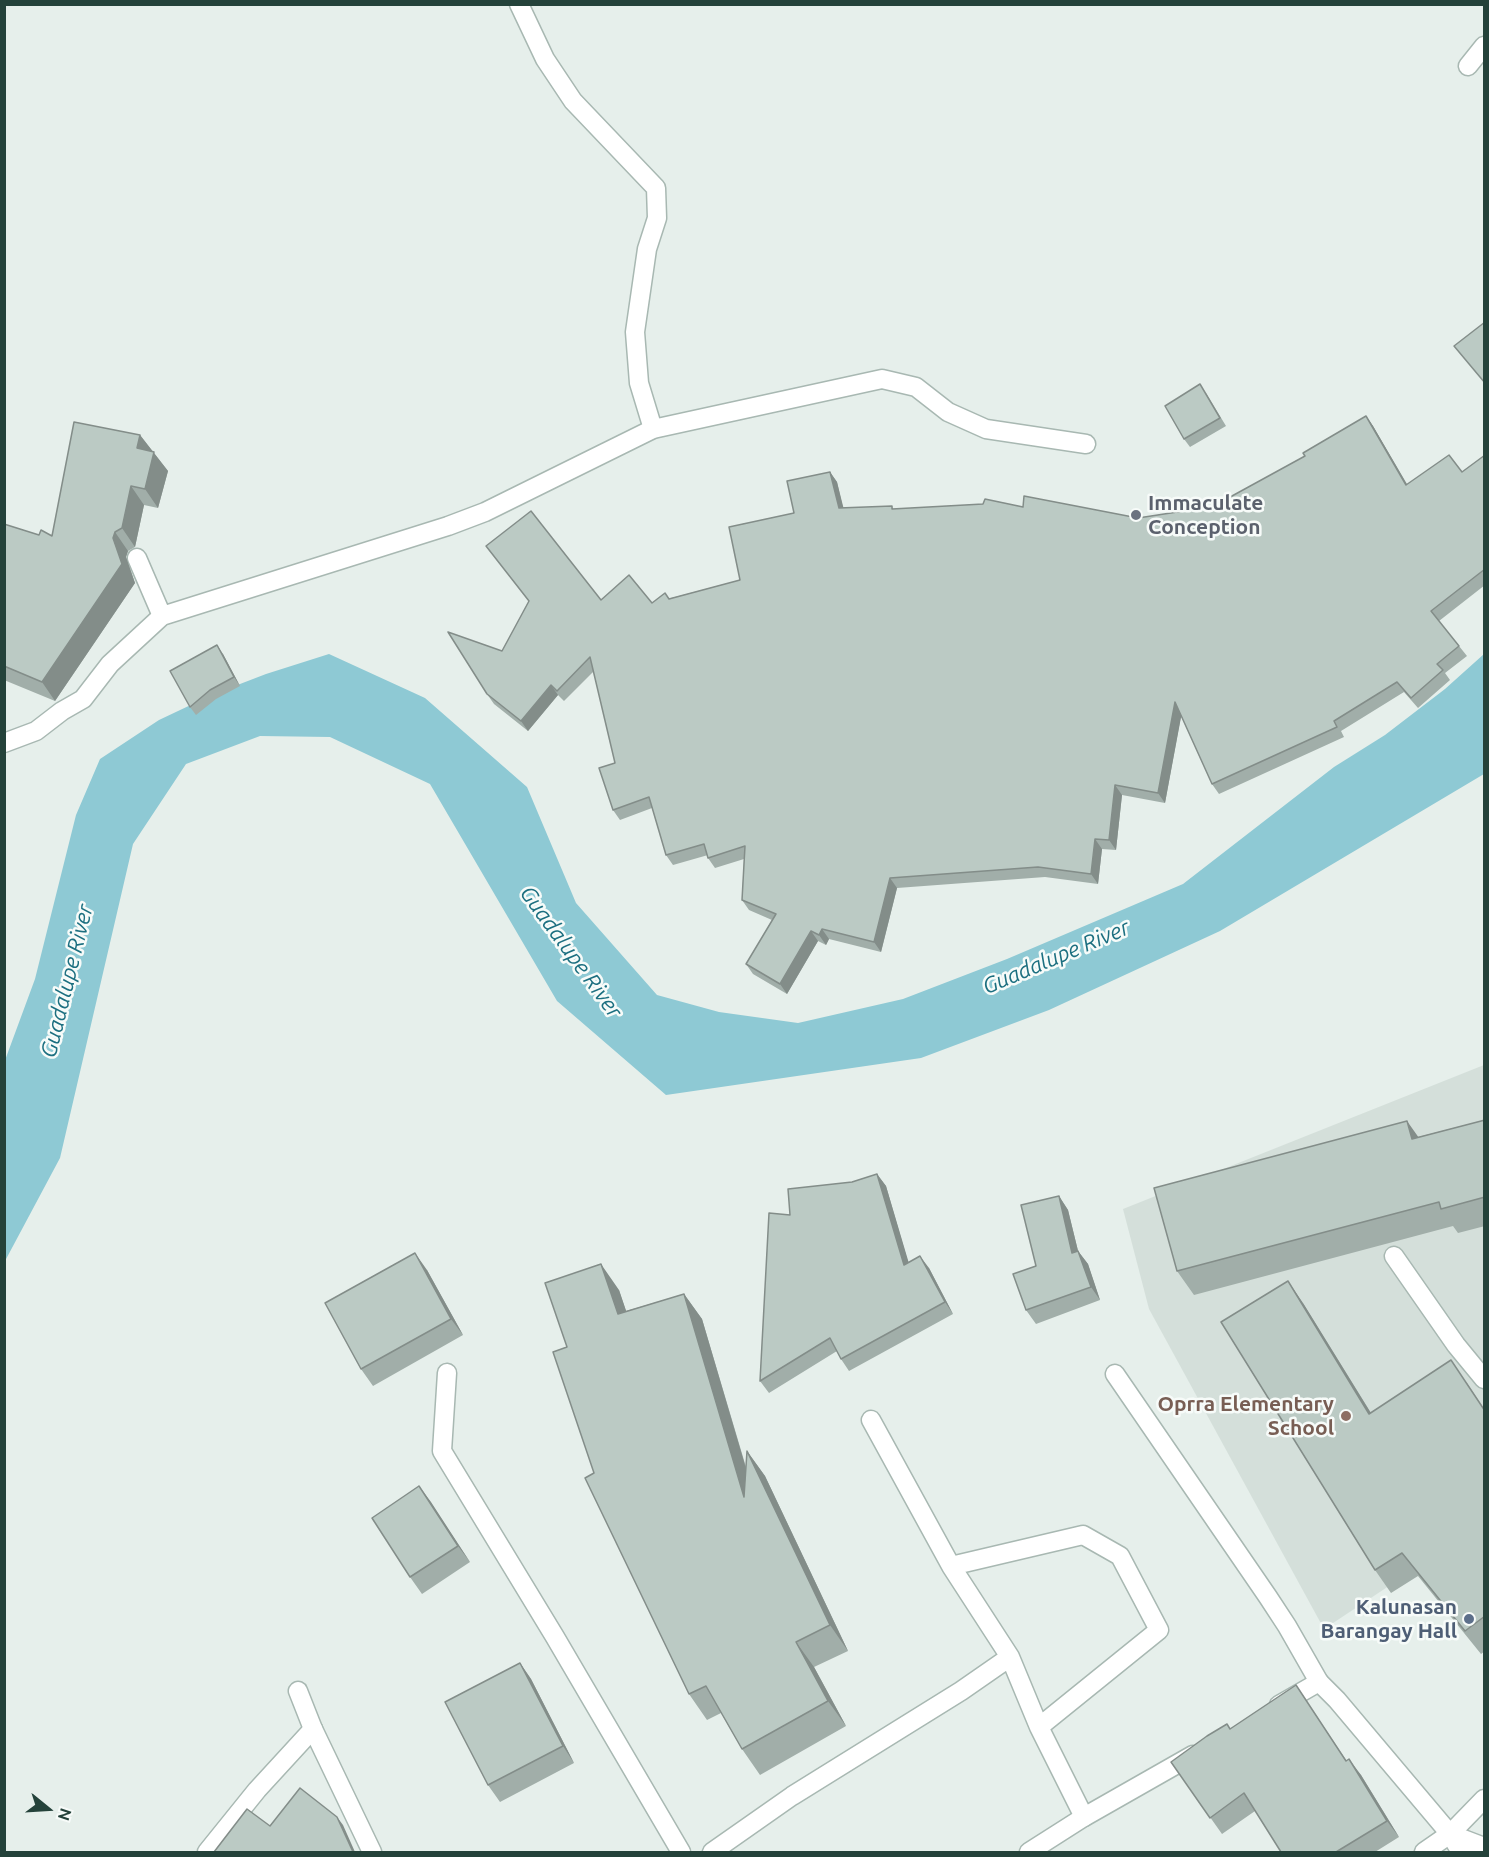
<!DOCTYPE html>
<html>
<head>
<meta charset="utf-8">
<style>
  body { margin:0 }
  #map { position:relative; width:1489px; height:1857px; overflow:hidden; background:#e6efeb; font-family:Ubuntu,sans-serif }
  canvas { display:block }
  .frame { position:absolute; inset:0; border:6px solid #24423a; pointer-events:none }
  .north { position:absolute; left:18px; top:1779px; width:60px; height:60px; -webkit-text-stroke:4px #f7fbf9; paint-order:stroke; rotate:108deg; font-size:16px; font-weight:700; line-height:24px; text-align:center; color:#24423a }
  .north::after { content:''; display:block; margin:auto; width:21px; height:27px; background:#24423a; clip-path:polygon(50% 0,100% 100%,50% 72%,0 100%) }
</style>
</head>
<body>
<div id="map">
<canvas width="1489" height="1857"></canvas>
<div class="frame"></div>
<div class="north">N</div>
</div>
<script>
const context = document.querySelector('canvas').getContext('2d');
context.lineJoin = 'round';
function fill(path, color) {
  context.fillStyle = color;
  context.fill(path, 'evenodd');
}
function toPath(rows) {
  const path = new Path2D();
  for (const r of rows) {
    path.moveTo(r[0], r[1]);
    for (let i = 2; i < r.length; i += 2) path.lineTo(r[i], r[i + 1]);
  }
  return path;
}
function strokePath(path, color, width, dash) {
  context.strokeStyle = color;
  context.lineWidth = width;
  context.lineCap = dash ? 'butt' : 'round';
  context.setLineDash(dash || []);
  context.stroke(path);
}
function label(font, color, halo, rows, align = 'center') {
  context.font = font + ' Ubuntu,sans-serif';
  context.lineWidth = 5;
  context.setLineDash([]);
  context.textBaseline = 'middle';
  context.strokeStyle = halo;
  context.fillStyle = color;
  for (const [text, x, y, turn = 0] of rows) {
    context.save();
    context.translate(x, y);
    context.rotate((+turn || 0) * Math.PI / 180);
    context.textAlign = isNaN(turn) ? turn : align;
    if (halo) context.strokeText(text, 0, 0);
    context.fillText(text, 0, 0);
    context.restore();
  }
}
const built = toPath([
  [1484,1065,1484,1523,1324,1629,1149,1309,1123,1209]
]);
const water = toPath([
  [329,654,425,698,527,787,576,903,657,995,719,1012,798,1023,903,999,1007,959,1183,884,1334,767,1385,735,1445,689,1484,654,1484,774,1220,931,1049,1010,921,1058,666,1095,557,1001,430,784,330,737,260,736,186,764,133,844,60,1158,5,1261,4,1063,35,979,76,815,100,759,159,720,214,694,266,674]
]);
const service = toPath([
  [519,4,545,59,573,101,656,188,657,218,647,249,635,332,639,383,653,429],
  [137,558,162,616],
  [1394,1256,1456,1345,1484,1379],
  [1115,1374,1268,1597,1287,1626,1319,1682],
  [871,1420,951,1566,1010,1657,1039,1727,1084,1817],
  [951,1566,1083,1535,1120,1556,1159,1630,1039,1727],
  [207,1852,257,1790,313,1729],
  [712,1852,792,1796,961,1691,1010,1657]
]);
const minor = toPath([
  [1468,66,1484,46],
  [4,743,36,731,62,711,83,699,110,664,162,616,448,526,485,512,653,429,882,379,916,387,948,412,986,429,1086,444],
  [447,1373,442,1451,555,1637,681,1852],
  [298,1691,313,1729,372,1852],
  [1279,1705,1319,1682,1337,1700,1450,1834,1461,1852],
  [1450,1834,1484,1847],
  [1029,1852,1084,1817,1193,1755]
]);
const tertiary = toPath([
  [1424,1852,1450,1834,1484,1799]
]);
const wall = toPath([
  [1206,393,1226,426,1190,447,1184,439],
  [1366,416,1373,426,1407,484,1462,472,1485,455,1485,585,1439,621,1467,656,1445,673,1450,680,1418,708,1404,692,1341,731,1344,737,1219,794,1212,784,1181,716,1165,803,1122,795,1116,850,1102,849,1098,884,1045,877,897,888,881,952,829,939,826,945,818,941,787,994,753,974,746,964,772,920,749,910,742,900,744,859,715,868,708,858,708,855,673,865,666,855,652,808,620,820,613,810,615,763,594,671,564,701,558,695,528,731,494,704,487,694,502,651,529,601,486,546,601,600,652,603,740,580,794,513,830,472,837,482,843,508,892,506,893,509,1023,507,1138,518,1223,505,1305,456],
  [140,435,168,471,158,508,144,505,135,547,128,551,126,557,135,583,55,701,4,680,4,524,39,535,52,536],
  [223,654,240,686,216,699,196,715,190,707],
  [1485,1120,1485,1226,1458,1233,1453,1226,1194,1295,1177,1271,1418,1137],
  [877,1174,886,1186,908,1262,929,1268,953,1314,849,1371,841,1359,837,1351,769,1393,760,1381,790,1215,852,1182],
  [1059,1196,1068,1210,1078,1251,1088,1264,1100,1300,1036,1324,1026,1310,1036,1266],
  [427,1270,463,1335,373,1386,361,1369],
  [619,1290,626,1311,684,1294,702,1319,746,1467,747,1451,765,1476,848,1651,814,1667,846,1726,760,1775,742,1749,721,1713,707,1720,689,1694,594,1473,567,1347],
  [1303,1303,1371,1413,1467,1383,1485,1410,1485,1651,1481,1654,1418,1576,1391,1593,1375,1570],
  [419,1486,470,1562,422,1594,410,1577],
  [520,1663,531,1679,574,1763,500,1802,488,1785],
  [1296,1685,1346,1760,1361,1775,1399,1837,1375,1852,1281,1852,1255,1811,1222,1834,1171,1762,1230,1729]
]);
const shadedWall = toPath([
  [1366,416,1373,426,1413,495,1406,485],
  [140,435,168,471,158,508,145,489,137,448],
  [830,472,837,482,846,518,839,508],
  [131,486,144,505,135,547,122,528],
  [115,532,128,551,126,557,135,583,55,701,42,682],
  [217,645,223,654,240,686,234,677],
  [551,685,558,695,528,731,521,721],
  [1175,702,1182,712,1165,803,1158,793],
  [1115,785,1122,795,1116,850,1109,840],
  [1095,839,1102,849,1098,884,1091,874],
  [890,878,897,888,881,952,874,942],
  [822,929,829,939,826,945,819,935],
  [811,931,818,941,787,994,780,984],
  [1407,1121,1424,1145,1412,1139],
  [877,1174,886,1186,913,1277,904,1265],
  [1059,1196,1068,1210,1082,1267,1072,1253],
  [1078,1251,1088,1264,1100,1300,1091,1287],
  [415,1253,427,1270,463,1335,451,1319],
  [920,1256,929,1268,953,1314,945,1302],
  [601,1264,619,1290,636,1340,618,1314],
  [1288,1281,1303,1303,1385,1436,1369,1414],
  [684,1294,702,1319,762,1523,744,1497],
  [747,1451,765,1476,848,1651,830,1625],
  [419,1486,431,1502,470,1562,458,1546],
  [796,1642,814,1667,846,1726,828,1701],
  [520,1663,531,1679,574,1763,563,1746],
  [1349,1759,1361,1775,1399,1837,1387,1821],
  [337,1817,343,1825,355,1852,353,1852]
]);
const building = toPath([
  [1485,322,1485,383,1454,346,1485,322],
  [1200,384,1220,418,1184,439,1165,406,1200,384],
  [1366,416,1406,485,1449,455,1462,472,1485,455,1485,569,1431,611,1459,646,1437,664,1443,670,1411,698,1397,682,1334,721,1337,727,1212,784,1175,702,1158,793,1115,785,1109,840,1095,839,1091,874,1038,867,890,878,874,942,822,929,819,935,811,931,780,984,746,964,776,914,742,900,745,846,708,858,704,844,666,855,649,797,613,810,599,768,615,763,590,657,557,691,551,685,521,721,487,694,448,632,502,651,529,601,486,546,531,511,601,600,629,575,652,603,665,593,669,599,740,580,729,527,794,513,787,481,830,472,839,508,892,506,892,509,983,504,985,499,1023,507,1024,496,1138,518,1223,505,1221,502,1305,456,1303,453,1366,416],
  [74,422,140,435,137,448,154,452,145,489,131,486,122,528,115,532,113,538,122,564,42,682,4,666,4,524,39,535,41,530,52,536,74,422],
  [217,645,234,677,210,690,190,707,170,671,217,645],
  [1485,1120,1485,1197,1441,1209,1439,1202,1177,1271,1154,1188,1407,1121,1412,1139,1485,1120],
  [877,1174,904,1265,920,1256,945,1302,841,1359,830,1338,760,1381,769,1213,790,1215,788,1189,852,1182,877,1174],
  [1059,1196,1072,1253,1078,1251,1091,1287,1026,1310,1013,1274,1036,1266,1021,1205,1059,1196],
  [415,1253,451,1319,361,1369,325,1303,415,1253],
  [601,1264,618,1314,684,1294,744,1497,747,1451,830,1625,796,1642,828,1701,742,1749,706,1686,689,1694,585,1478,594,1473,553,1352,567,1347,545,1283,601,1264],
  [1288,1281,1369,1414,1451,1360,1485,1411,1485,1616,1465,1631,1402,1553,1375,1570,1221,1322,1288,1281],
  [419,1486,458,1546,410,1577,372,1518,419,1486],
  [520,1663,563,1746,488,1785,445,1702,520,1663],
  [1296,1685,1346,1761,1349,1759,1387,1821,1336,1852,1281,1852,1244,1793,1210,1818,1171,1762,1207,1736,1227,1724,1230,1729,1296,1685],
  [300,1788,337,1817,353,1852,214,1852,247,1809,270,1826,300,1788]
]);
const markers = [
  [1136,515,6,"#6b7280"],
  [1346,1416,6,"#8d6e63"],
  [1469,1619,6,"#5c6f8a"]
];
const worshipNames = [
  ["Immaculate",1148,503],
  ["Conception",1148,527]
];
const educationNames = [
  ["Oprra Elementary",1334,1404],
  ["School",1334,1428]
];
const serviceNames = [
  ["Kalunasan",1457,1607],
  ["Barangay Hall",1457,1631]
];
const waterNames = [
  ["Guadalupe River",571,952,54],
  ["Guadalupe River",1056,957,-23],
  ["Guadalupe River",67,981,-76]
];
fill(built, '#d4dfda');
fill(water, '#8ec9d4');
strokePath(service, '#a8b8b2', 21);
strokePath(minor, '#a8b8b2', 21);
strokePath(tertiary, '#a8b8b2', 21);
strokePath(service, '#fff', 18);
strokePath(minor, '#fff', 18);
strokePath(tertiary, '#fff', 18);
fill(wall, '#a1aea9');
fill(shadedWall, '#838d89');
fill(building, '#bbcac4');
strokePath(building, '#838d89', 1.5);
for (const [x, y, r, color] of markers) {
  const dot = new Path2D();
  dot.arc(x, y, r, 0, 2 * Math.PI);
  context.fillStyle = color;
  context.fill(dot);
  strokePath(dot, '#f7fbf9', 2);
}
label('bold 21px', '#5b616d', '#f7fbf9', worshipNames, 'left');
label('bold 21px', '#785e54', '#f7fbf9', educationNames, 'right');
label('bold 21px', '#4e5e75', '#f7fbf9', serviceNames, 'right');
label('italic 22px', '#1c6f80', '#f7fbf9', waterNames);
</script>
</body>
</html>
